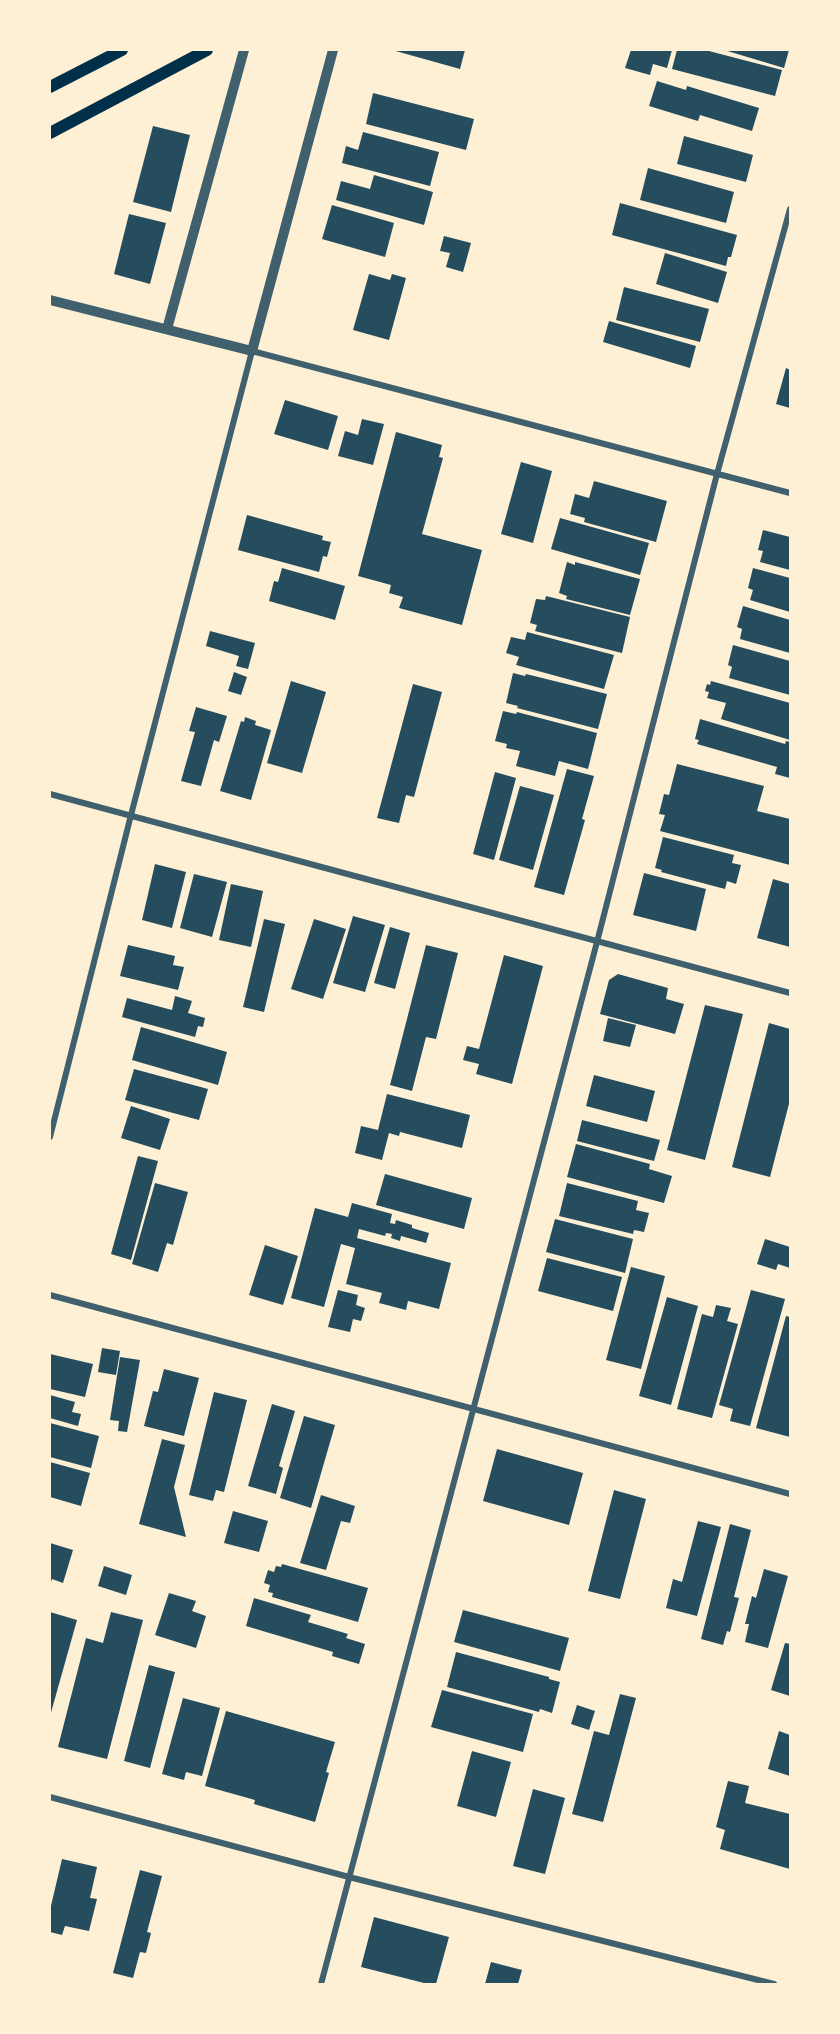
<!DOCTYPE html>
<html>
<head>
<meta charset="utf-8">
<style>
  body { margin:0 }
  #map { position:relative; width:840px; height:2034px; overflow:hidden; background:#fdf0d5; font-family:"Exo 2",sans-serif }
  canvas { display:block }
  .frame { position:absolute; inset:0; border:51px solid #fdf0d5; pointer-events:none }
</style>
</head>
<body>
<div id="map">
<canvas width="840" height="2034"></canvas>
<div class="frame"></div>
</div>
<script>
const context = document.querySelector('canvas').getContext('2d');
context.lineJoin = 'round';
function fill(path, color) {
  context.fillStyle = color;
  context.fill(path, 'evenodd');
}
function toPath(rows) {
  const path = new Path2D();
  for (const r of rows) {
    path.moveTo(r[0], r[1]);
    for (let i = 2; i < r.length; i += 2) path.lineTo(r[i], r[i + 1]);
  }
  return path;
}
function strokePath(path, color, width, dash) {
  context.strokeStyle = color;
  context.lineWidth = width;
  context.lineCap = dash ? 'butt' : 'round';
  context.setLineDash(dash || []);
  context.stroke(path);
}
const building = toPath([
  [392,50,465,50,460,69],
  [631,50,672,50,667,68,653,64,650,75,625,68],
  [677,50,705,50,782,70,775,96,672,69],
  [724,50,789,50,784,68],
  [657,81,686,90,687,86,759,108,752,131,700,115,698,121,649,106],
  [373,93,474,119,466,150,366,124],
  [153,126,190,135,171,212,133,202],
  [363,132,439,152,430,186,342,163,346,146,358,150],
  [684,136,753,155,746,182,677,164],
  [648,168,734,192,726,223,640,200],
  [374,175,433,192,424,225,336,200,341,181,370,189],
  [620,203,737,235,731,257,728,257,726,266,612,235],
  [332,205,394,223,385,257,322,239],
  [129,214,166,223,150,284,114,274],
  [444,236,471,243,463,272,446,267,450,253,440,251],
  [665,253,727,272,718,303,656,284],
  [369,274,390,280,392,274,406,278,389,340,353,330],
  [624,287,709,309,700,342,616,320],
  [609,321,696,346,690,368,603,342],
  [786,368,790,370,790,408,776,404],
  [285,400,338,416,328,450,274,434],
  [362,419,384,424,373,465,338,456,345,431,358,435],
  [396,432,442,445,439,457,443,458,422,534,482,550,462,625,399,608,403,597,389,593,391,585,358,576],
  [521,462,552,471,533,543,501,534],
  [594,481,667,501,656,542,584,522,585,518,570,514,575,494,589,498],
  [247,515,323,536,322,540,331,542,327,557,323,556,319,572,238,550],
  [560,518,649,543,640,575,551,549],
  [763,530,790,537,790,570,760,562,763,551,758,550],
  [567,562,575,565,575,562,640,579,630,615,566,599,567,596,559,593],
  [282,568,345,586,335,620,269,601,274,581,278,582],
  [753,568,790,578,790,612,750,600,753,590,748,588],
  [546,596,630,617,622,653,535,631,537,625,530,623,536,599,545,600],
  [743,606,790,620,790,653,740,639,742,629,737,627],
  [210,631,255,643,248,669,236,666,239,656,206,646],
  [527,632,614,655,604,689,516,665,519,657,506,653,511,637,525,640],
  [733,645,790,661,790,695,729,678,732,667,728,665],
  [234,672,247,677,241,695,228,691],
  [513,673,525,676,526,674,607,694,598,729,517,708,518,706,506,703],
  [291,681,326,692,302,773,267,763],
  [711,681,790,703,790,740,721,719,726,703,707,698,709,692,705,691,707,684,710,685],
  [413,684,442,692,414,797,406,795,399,823,377,818],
  [196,707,227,716,219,742,214,740,201,786,181,781,195,732,189,731],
  [503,711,516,714,517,712,597,733,588,769,559,761,555,776,516,766,520,751,506,748,507,744,495,741],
  [245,717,256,721,255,725,271,730,251,800,220,791,241,721,244,722],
  [700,719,785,744,786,741,790,742,790,778,775,774,777,767,697,744,699,740,695,739],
  [677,764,764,786,757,811,790,819,790,865,660,831,665,815,659,814,664,794,669,795],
  [567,769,594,776,582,819,585,820,564,895,534,887],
  [495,772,516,778,494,860,473,854],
  [520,786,554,795,533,870,499,860],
  [663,837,734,855,732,863,741,865,736,884,727,881,725,889,661,872,662,870,655,868],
  [155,864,186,872,172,928,142,920],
  [644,873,706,889,696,931,633,915],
  [194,874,227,882,212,937,180,928],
  [773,879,790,884,790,947,757,938],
  [231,884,263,891,251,947,219,940],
  [353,916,385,925,365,992,333,983],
  [264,919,285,924,264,1012,243,1007],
  [314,919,346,929,323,999,291,989],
  [390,927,410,933,395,989,374,983],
  [128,945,175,956,173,965,184,967,178,990,120,976],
  [426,945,458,953,436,1039,426,1037,412,1091,390,1085],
  [504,955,543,966,512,1084,476,1074,479,1064,463,1060,467,1046,479,1049],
  [618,974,668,988,666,999,684,1004,675,1034,600,1014,609,980],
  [175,996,192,1001,188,1013,205,1018,203,1027,198,1026,195,1037,122,1017,127,998,172,1010],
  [705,1005,743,1014,705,1160,667,1150],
  [608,1018,636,1025,630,1047,603,1041],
  [769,1023,790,1029,790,1100,770,1177,732,1167],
  [141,1027,227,1052,218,1085,132,1060],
  [134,1069,208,1089,199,1120,125,1100],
  [594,1075,655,1091,647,1122,586,1106],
  [387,1094,470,1115,462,1148,400,1132,399,1136,389,1133,382,1160,355,1153,361,1126,378,1130],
  [131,1106,170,1119,160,1150,121,1138],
  [582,1120,660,1140,654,1161,577,1141],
  [576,1144,650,1164,649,1169,672,1176,664,1203,567,1177],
  [138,1156,158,1161,131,1260,111,1254],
  [385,1174,472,1198,464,1229,376,1205],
  [155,1183,188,1192,173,1245,167,1243,158,1272,132,1264],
  [567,1183,638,1201,636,1210,649,1213,644,1232,634,1230,633,1234,559,1216],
  [352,1203,392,1214,390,1223,395,1224,396,1220,412,1225,412,1228,429,1233,426,1243,401,1236,400,1241,391,1238,392,1234,386,1233,385,1236,359,1229,357,1238,451,1263,439,1309,408,1301,406,1310,379,1303,382,1293,346,1284,355,1248,341,1244,324,1307,291,1298,315,1208,348,1217],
  [555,1219,633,1239,625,1273,546,1252],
  [765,1239,790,1247,790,1268,778,1264,776,1270,757,1264],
  [265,1245,298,1256,283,1305,249,1295],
  [547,1258,622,1277,613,1311,538,1291],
  [631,1267,665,1276,641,1369,606,1360],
  [338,1290,358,1295,356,1305,365,1308,361,1321,353,1319,350,1332,328,1327],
  [751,1290,785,1299,750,1426,730,1421,733,1409,719,1405],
  [667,1297,698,1306,671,1405,639,1396],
  [716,1305,731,1308,727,1321,738,1324,712,1418,677,1409,702,1314,713,1317],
  [786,1316,790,1317,790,1437,756,1428],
  [102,1348,120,1351,116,1375,98,1372],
  [50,1354,93,1364,85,1397,50,1389],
  [120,1357,140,1360,127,1432,118,1431,119,1421,110,1420],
  [164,1369,199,1378,184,1436,144,1426,153,1391,158,1392],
  [214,1392,247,1400,224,1492,216,1490,213,1501,189,1495],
  [50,1395,75,1402,72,1412,81,1414,78,1426,50,1418],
  [272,1404,295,1411,279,1466,283,1468,276,1494,248,1486],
  [304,1416,335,1425,311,1508,280,1498],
  [50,1423,99,1436,91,1468,50,1457],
  [162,1439,185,1445,174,1487,186,1537,139,1524],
  [497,1449,583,1473,569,1525,483,1501],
  [50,1462,90,1473,81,1506,50,1497],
  [614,1490,646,1499,620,1599,588,1591],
  [321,1495,355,1506,350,1523,341,1521,326,1570,300,1563],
  [233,1511,268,1521,259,1552,224,1543],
  [698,1521,721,1527,697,1616,666,1608,673,1579,682,1582],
  [730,1524,751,1530,734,1597,739,1598,730,1632,727,1631,723,1645,701,1639],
  [50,1543,73,1550,63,1583,52,1579,50,1585],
  [282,1564,368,1588,358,1622,272,1597,273,1593,268,1592,270,1585,264,1583,268,1570,274,1572,276,1566,281,1567],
  [104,1566,132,1575,126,1595,98,1586],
  [764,1569,788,1576,768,1648,745,1642,749,1624,745,1624,752,1596,756,1598],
  [169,1593,196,1601,192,1611,206,1616,196,1648,155,1635],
  [254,1598,311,1615,308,1622,348,1634,346,1638,365,1644,359,1664,332,1656,333,1652,246,1626],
  [463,1610,569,1638,560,1671,454,1642],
  [50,1612,77,1620,50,1716],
  [111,1612,143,1620,107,1759,58,1747,86,1638,103,1643],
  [785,1643,790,1644,790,1696,771,1690],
  [456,1652,549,1677,549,1679,560,1682,552,1713,540,1709,539,1712,447,1687],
  [149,1665,175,1672,150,1768,124,1761],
  [442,1690,533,1714,523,1752,431,1727],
  [620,1694,636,1698,603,1822,572,1814,594,1731,609,1735],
  [183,1698,220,1708,202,1776,186,1772,184,1780,162,1774],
  [577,1705,595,1711,589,1730,571,1724],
  [226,1711,335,1742,326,1772,329,1773,315,1822,254,1804,255,1800,205,1786],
  [779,1731,790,1735,790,1776,768,1769],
  [472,1751,511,1762,496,1817,457,1806],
  [728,1781,749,1786,745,1803,790,1814,790,1869,720,1849,725,1830,716,1827],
  [533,1789,565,1798,545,1874,513,1866],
  [62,1859,97,1867,90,1898,97,1899,89,1931,65,1926,62,1935,50,1932,50,1910],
  [140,1870,162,1876,147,1932,151,1933,146,1953,140,1952,133,1978,113,1973],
  [374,1917,449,1937,436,1984,428,1984,361,1967],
  [491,1962,522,1970,518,1984,485,1984]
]);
const minor = toPath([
  [50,794,790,993],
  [50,1137,131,815,252,351,790,493],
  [50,1295,790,1494],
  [50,1797,349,1877,774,1984],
  [321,1984,597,942,717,474,790,209]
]);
const tertiary = toPath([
  [50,300,252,351,333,50],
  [167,329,244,50]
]);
const secondary = toPath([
  [50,87,122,50],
  [50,133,207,50]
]);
fill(building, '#264d5e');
strokePath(minor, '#3f606c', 6);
strokePath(tertiary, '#3f606c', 10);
strokePath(secondary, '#003049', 12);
</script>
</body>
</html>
